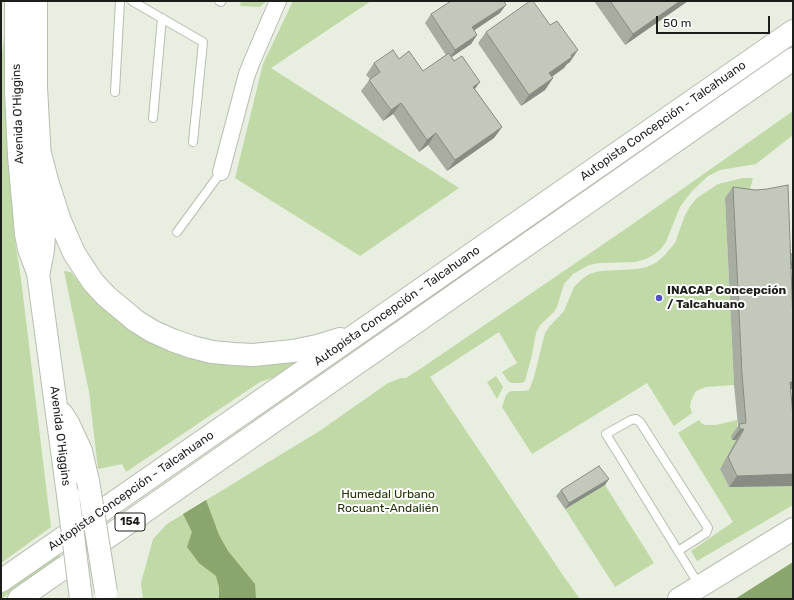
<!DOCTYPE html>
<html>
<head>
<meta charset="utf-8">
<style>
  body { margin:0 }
  #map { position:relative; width:794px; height:600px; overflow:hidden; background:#e8efe1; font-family:Rubik,sans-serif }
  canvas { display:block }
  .frame { position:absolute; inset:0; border:2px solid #1b1e19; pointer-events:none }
  .scale { position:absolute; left:656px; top:16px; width:114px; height:18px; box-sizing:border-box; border:2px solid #1b1e19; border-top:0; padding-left:5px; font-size:12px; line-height:14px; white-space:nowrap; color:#1b1e19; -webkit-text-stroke:3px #fff; paint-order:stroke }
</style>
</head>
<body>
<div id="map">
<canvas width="794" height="600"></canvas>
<div class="frame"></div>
<div class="scale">50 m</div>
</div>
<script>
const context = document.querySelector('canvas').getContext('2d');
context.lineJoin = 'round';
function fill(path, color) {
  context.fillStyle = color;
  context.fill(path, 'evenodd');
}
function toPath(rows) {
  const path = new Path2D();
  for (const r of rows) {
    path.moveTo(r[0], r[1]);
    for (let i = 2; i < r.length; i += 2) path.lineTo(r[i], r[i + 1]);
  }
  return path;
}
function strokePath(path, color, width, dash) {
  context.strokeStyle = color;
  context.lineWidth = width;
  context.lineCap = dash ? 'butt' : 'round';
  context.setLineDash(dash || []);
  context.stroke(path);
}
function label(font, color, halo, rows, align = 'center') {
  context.font = font + ' Rubik,sans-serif';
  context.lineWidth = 4;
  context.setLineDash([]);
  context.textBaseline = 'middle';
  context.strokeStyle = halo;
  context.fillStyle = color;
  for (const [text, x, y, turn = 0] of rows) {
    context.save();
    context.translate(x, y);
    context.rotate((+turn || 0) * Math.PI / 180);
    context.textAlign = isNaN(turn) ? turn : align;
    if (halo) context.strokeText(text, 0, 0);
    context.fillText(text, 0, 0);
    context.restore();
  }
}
const green = toPath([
  [241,1,267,1,260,7,240,6],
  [293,1,371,1,271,68,459,188,360,256,235,178,263,64],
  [6,16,6,100,14,233,21,279,51,527,1,563,1,64],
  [793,111,793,135,756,164,720,170,708,176,692,191,680,207,666,242,660,250,653,255,646,259,635,262,600,263,589,265,573,274,564,284,557,307,554,312,540,325,536,333,532,355,525,381,522,383,511,383,508,381,502,372,517,363,499,332,430,377,562,574,580,599,143,599,141,583,153,539,167,524,321,430,388,383,401,378,406,378,423,367,627,228],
  [743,178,753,178,747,201,725,198,734,385,706,387,696,391,691,401,690,407,692,413,674,426,647,383,532,454,502,407,506,395,509,392,512,391,524,391,529,390,534,377,545,333,549,327,564,311,574,287,581,280,589,274,600,271,637,269,647,267,657,262,664,256,675,243,685,215,691,205,697,198,718,184],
  [64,271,71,272,83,288,101,306,129,327,297,359,298,362,275,377,260,382,126,472,122,464,98,469,89,392],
  [496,376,503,387,497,399,487,382],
  [699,420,702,424,706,425,716,425,737,420,738,434,732,440,736,440,720,469,729,487,793,486,793,505,697,561,691,551,733,522,678,433],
  [605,485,654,563,615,587,565,509],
  [59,552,60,559,1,599,1,589]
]);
const water = toPath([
  [206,500,219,535,228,551,255,584,256,599,219,599,219,587,216,576,199,563,187,547,192,532,183,514],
  [793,562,793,599,735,599]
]);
const lane = toPath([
  [132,1,203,42,193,142],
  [219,1,221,2],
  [115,92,120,1],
  [153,118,162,18],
  [177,232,221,172],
  [678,551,706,533,708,528,640,422,636,419,631,420,606,434,699,585]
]);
const street = toPath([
  [221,172,247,74,253,59,278,1]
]);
const secondary = toPath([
  [679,599,793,529]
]);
const primary = toPath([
  [16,1,16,91,19,156,26,234,29,249,38,273,68,495],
  [36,1,36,87,44,234,43,250,39,271],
  [38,146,48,184,60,221,74,253,93,282,106,296,136,321,152,331,172,340,192,347,212,352,234,354,253,355,293,351,317,346,340,339],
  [62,414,69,425,81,451,88,481],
  [1,581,793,31],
  [19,599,793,59]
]);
const primaryBridge = toPath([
  [88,481,106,592],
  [68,495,81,599]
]);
const wall = toPath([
  [594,1,688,1,625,45],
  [500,13,474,30,477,35,471,44,451,57,475,89,502,127,494,138,447,171,428,145,419,152,393,114,383,121,361,91,370,79,366,75,374,63,399,59,423,71,446,55,425,23,431,14],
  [486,32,570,62,567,64,564,68,552,77,553,78,545,90,521,106,478,43],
  [733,187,755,190,791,254,793,254,793,269,791,269,793,324,793,387,791,390,793,417,793,486,729,487,720,469,736,440,732,440,731,436,738,426,734,385,725,198],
  [605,485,565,509,556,496,561,490]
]);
const shadedWall = toPath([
  [680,1,688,1,625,45,633,34],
  [506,5,500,13,466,36,472,27],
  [477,35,471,44,449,59,455,50],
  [578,50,570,62,567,64,564,68,541,84,549,73],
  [553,78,545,90,521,106,529,95],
  [480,82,472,93,473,87],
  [401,103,393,114,383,121,391,110],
  [502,127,494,138,447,171,455,160],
  [436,133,428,145,419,152,427,140],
  [787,263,793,263,793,269,783,269],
  [790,382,793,382,793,387,789,393],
  [740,429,744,429,736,440,732,440],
  [793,474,793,486,729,487,737,476],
  [609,479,605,485,565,509,569,503]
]);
const building = toPath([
  [451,1,504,1,506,5,472,27,477,35,455,50,431,14,451,1],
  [530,1,533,1,550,25,557,21,578,50,571,55,572,57,549,73,553,78,529,95,486,32,530,1],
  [610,1,680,1,633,34,610,1],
  [393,50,399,59,409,51,423,71,449,53,454,61,462,56,480,82,473,87,502,127,455,160,436,133,427,140,401,103,391,110,369,80,380,72,374,63,393,50],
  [788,185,793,324,793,382,790,382,793,417,793,474,737,476,728,457,744,429,740,429,739,424,746,423,742,374,733,187,755,190,767,189,788,185],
  [791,254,793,254,793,263,791,263,791,254],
  [599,466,609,479,569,503,561,490,599,466]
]);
const markers = [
  [659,298,4,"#5351c8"]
];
const shields = [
  [130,522,30]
];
const shieldNames = [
  ["154",130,522]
];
const streetNames = [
  ["Avenida O'Higgins",18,114,-92],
  ["Autopista Concepción - Talcahuano",663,121,-35],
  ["Autopista Concepción - Talcahuano",397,306,-35],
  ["Avenida O'Higgins",60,436,83],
  ["Autopista Concepción - Talcahuano",131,491,-35]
];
const poiNames = [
  ["INACAP Concepción",667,291],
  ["/ Talcahuano",667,305]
];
const parkNames = [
  ["Humedal Urbano",388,495],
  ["Rocuant-Andalién",388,509]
];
fill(green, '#c0d9a6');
fill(water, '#8ba66c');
strokePath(lane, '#b7beb0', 10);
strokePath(street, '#b7beb0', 18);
strokePath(secondary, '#b7beb0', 24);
strokePath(primary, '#b7beb0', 24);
strokePath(lane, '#fff', 8);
strokePath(street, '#fff', 16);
strokePath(secondary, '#fff', 22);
strokePath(primary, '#fff', 22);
strokePath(primaryBridge, '#b7beb0', 24, []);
strokePath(primaryBridge, '#fff', 22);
fill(wall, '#a7ada1');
fill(shadedWall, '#888d83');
fill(building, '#c2c9bb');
strokePath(building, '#888d83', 1);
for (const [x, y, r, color] of markers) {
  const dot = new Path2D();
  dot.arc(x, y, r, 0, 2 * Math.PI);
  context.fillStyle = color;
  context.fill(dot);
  strokePath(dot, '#fff', 1.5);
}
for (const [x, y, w] of shields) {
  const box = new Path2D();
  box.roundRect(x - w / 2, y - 9, w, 18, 3);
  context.fillStyle = '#fff';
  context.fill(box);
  strokePath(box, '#1b1e19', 1);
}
label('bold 11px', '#1b1e19', null, shieldNames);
label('12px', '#1b1e19', '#fff', streetNames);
label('bold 12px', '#1b1e19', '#fff', poiNames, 'left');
label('12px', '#203105', '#fff', parkNames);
</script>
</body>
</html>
